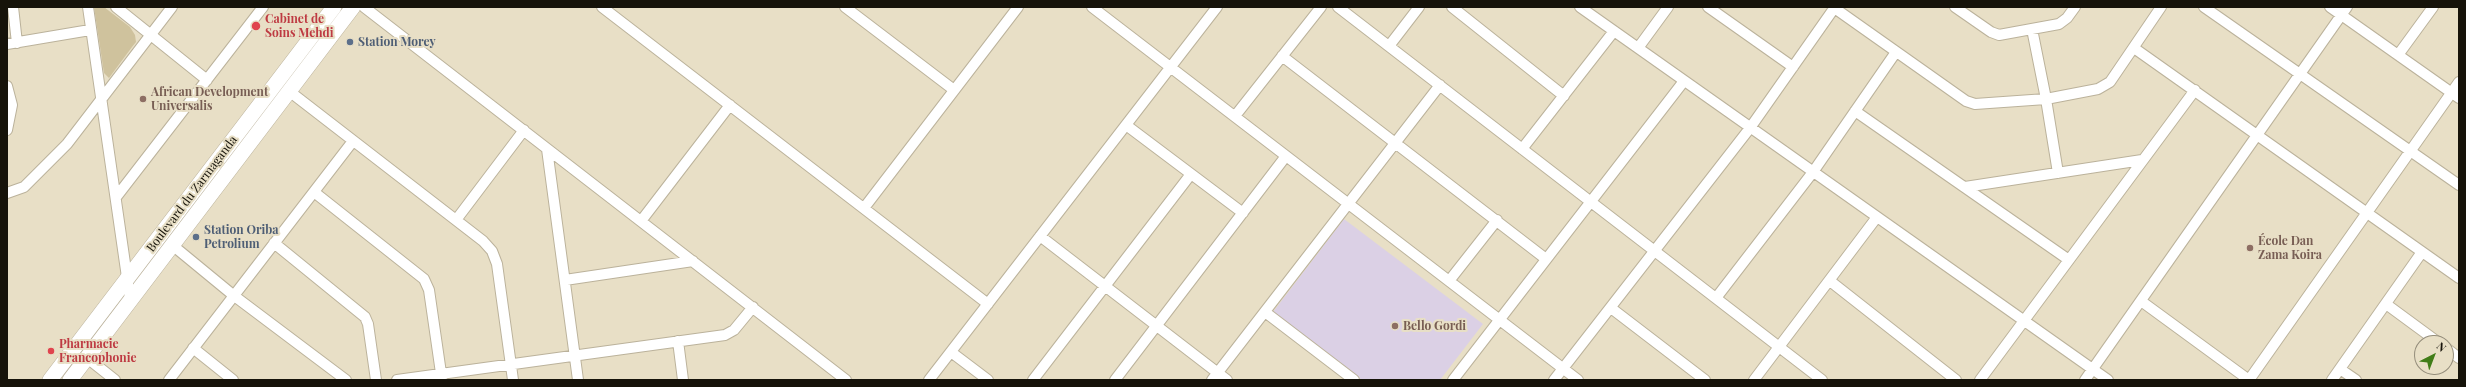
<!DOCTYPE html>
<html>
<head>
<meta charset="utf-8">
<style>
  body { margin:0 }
  #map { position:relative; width:2466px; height:387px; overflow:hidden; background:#e8dfc6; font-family:"Playfair Display",serif }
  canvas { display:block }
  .frame { position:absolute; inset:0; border:8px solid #16130a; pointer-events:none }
  .north { position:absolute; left:2414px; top:335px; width:40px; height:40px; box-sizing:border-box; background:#e8dfc6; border:1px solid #948d7b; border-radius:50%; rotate:42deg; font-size:11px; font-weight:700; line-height:16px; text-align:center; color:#16130a }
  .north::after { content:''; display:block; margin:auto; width:14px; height:18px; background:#417d18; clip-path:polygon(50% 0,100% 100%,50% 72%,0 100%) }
</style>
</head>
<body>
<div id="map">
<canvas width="2466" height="387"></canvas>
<div class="frame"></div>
<div class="north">N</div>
</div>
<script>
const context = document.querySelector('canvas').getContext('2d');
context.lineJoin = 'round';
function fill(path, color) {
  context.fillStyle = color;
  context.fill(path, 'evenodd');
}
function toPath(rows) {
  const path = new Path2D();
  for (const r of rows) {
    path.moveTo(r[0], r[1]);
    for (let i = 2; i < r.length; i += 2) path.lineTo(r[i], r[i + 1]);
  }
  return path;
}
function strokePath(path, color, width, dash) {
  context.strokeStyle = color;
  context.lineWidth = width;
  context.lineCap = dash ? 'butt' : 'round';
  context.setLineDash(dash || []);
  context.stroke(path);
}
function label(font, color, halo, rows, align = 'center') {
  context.font = font + ' "Playfair Display",serif';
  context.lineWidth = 4;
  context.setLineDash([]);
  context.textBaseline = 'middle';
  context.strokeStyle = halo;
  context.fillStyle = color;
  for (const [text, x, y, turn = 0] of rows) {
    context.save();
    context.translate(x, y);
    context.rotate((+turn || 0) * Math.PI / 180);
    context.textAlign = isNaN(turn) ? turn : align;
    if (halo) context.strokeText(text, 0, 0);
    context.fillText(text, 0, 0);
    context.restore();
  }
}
const education = toPath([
  [1344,219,1483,324,1440,380,1362,380,1273,312]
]);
const green = toPath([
  [94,7,104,7,130,27,135,35,136,42,132,47,109,78,104,73]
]);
const minor = toPath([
  [13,7,17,43],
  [88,7,130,298],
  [116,7,207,80],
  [364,7,846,380],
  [602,7,988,304],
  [845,7,954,90],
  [1092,7,1578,380],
  [1338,7,1822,380],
  [1452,7,1564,96],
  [1580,7,2108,380],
  [1708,7,1793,67],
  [1833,7,1966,101,1975,104,2046,99,2098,89,2110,82,2161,7],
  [1955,7,1991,32,1999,35,2059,24,2067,18,2075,7],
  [2204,7,2459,185],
  [2330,7,2459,98],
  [2032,29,2046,99,2058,173],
  [7,44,90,30],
  [1389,46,1419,7],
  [1638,48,1668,7],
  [2134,48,2459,278],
  [2398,55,2433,7],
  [1282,56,1546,259],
  [7,86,12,105,7,130],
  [289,91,483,241,492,251,497,264,513,380],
  [1855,111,2069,260],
  [1235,116,1321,7],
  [1126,125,1243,213],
  [547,149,578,380],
  [1522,149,1614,31],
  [1965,187,2142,160],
  [314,192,424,279,429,290,442,380],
  [7,193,24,187,67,144,172,7],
  [117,196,263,7],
  [864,208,1018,7],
  [456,220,524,130],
  [641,221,730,105],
  [1040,236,1227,380],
  [274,243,365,317,368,324,376,380],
  [171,244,233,295,346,380],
  [565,280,693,261],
  [1449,281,1497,220],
  [1830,281,1956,380],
  [1716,298,1813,172,1896,52],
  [2141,301,2249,380],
  [2386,304,2439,343],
  [1611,308,1705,380],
  [1265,312,1354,380],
  [678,341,683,380],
  [193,348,233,380],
  [2446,348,2459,358],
  [951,352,988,380],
  [86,357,115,380],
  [2340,369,2356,380],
  [169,380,353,141],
  [397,380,725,335,734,330,753,307],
  [929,380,1217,7],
  [1033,380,1191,174],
  [1115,380,1286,156],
  [1212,380,1440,85],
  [1453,380,1684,81],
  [1554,380,1750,128,1835,7],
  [1754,380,1877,217],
  [1980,380,2195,90],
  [2085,380,2347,7],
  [2249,380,2459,82],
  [2332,380,2422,252]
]);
const secondary = toPath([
  [50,380,334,7],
  [70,380,353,7]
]);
const markers = [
  [256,26,5,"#e0444e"],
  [350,42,4,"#5c6f8a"],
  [143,99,4,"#8d6e63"],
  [196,237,4,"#5c6f8a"],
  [2250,248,4,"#8d6e63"],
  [1395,326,4,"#8d6e63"],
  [51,351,4,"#e0444e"]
];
const healthNames = [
  ["Cabinet de",265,19],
  ["Soins Mehdi",265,33],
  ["Pharmacie",59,344],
  ["Francophonie",59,358]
];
const serviceNames = [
  ["Station Morey",358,42],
  ["Station Oriba",204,230],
  ["Petrolium",204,244]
];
const educationNames = [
  ["African Development",151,92],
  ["Universalis",151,106],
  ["École Dan",2258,241],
  ["Zama Koira",2258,255],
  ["Bello Gordi",1403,326]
];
const streetNames = [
  ["Boulevard du Zarmaganda",192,194,-53]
];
fill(education, '#dbd0e5');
fill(green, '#cfc29d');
strokePath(minor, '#bbb29b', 12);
strokePath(secondary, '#bbb29b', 16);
strokePath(minor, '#fff', 10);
strokePath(secondary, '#fff', 15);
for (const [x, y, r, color] of markers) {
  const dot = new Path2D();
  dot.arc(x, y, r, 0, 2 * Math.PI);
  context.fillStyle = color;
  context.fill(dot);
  strokePath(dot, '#e8dfc6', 1.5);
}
label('bold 12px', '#be3a42', '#e8dfc6', healthNames, 'left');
label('bold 12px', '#4e5e75', '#e8dfc6', serviceNames, 'left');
label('bold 12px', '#785e54', '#e8dfc6', educationNames, 'left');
label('12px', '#16130a', '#e8dfc6', streetNames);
</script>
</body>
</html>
